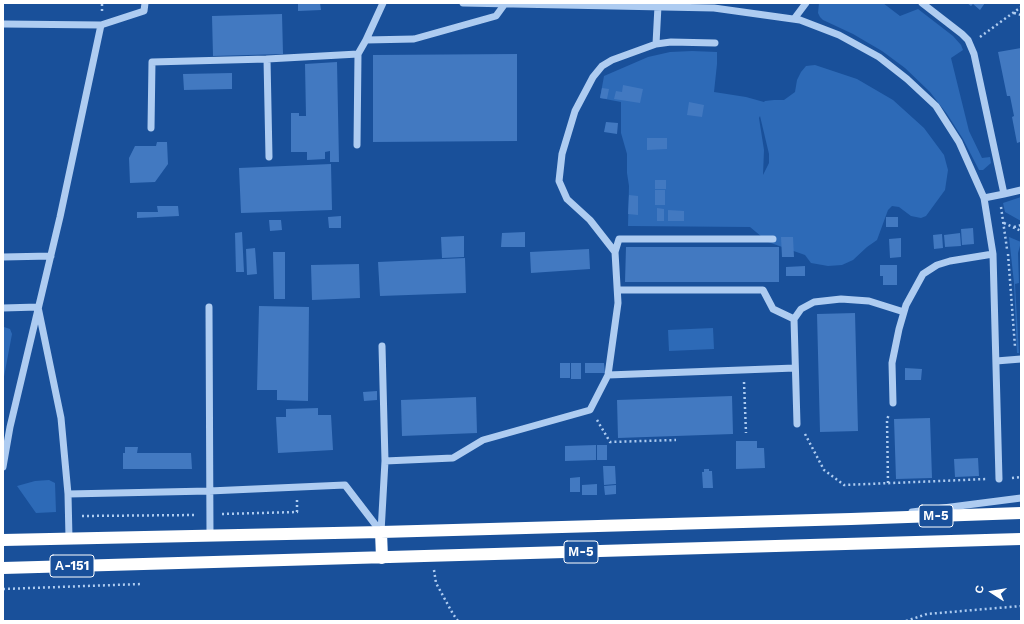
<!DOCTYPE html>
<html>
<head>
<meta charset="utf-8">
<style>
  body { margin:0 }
  #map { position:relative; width:1024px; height:624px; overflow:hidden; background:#19509a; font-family:"Work Sans",sans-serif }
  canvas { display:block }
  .frame { position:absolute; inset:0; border:4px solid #fff; pointer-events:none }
  .north { position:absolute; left:972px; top:572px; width:40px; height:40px; -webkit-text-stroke:3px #19509a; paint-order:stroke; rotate:282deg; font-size:11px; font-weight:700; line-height:16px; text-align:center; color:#fff }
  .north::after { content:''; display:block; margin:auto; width:14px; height:18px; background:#fff; clip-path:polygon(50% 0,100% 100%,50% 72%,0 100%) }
</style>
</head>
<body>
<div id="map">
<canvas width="1024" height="624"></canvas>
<div class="frame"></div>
<div class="north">С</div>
</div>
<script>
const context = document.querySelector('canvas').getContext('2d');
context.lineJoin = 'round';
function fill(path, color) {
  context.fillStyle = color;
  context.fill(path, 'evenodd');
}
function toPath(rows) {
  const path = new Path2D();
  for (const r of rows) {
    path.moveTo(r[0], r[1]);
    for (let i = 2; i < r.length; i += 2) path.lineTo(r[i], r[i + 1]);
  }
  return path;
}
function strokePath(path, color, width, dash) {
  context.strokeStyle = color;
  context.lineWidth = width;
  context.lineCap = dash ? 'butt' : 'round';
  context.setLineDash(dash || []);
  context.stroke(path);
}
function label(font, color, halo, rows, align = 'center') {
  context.font = font + ' "Work Sans",sans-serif';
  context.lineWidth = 4;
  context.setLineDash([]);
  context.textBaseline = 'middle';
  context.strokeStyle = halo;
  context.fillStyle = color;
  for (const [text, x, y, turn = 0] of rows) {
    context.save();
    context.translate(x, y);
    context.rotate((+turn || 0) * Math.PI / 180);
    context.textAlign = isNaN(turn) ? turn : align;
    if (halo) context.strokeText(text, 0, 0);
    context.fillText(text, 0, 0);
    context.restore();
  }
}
const green = toPath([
  [819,3,883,3,900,16,918,9,953,36,961,45,963,50,951,58,969,131,982,158,990,157,991,163,983,170,979,170,963,139,947,114,930,92,905,68,882,51,853,34,823,20,820,17,818,13],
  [692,51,717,52,717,64,714,92,746,97,764,102,765,101,774,100,784,100,795,92,797,80,801,72,806,66,815,65,857,79,893,100,924,128,944,155,948,170,945,190,926,216,921,218,911,216,899,207,892,206,888,210,877,240,867,247,853,260,842,265,828,266,811,263,805,255,768,242,750,227,628,226,629,186,627,173,627,154,621,133,621,102,600,98,604,76,648,57,670,52],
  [760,116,769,154,769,163,763,175,764,150,759,118],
  [1021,197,1021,221,1005,212,1003,203],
  [1009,237,1021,242,1018,253,1019,283,1015,284,1019,353,1017,353,1014,283],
  [4,327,10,329,12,334,3,382],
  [713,328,714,349,669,351,668,330],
  [49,480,55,483,56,512,36,513,17,486,35,481]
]);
const building = toPath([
  [298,3,320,3,321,10,298,11],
  [967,3,985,3,980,10,973,4,971,6],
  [282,14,283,54,213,56,212,16],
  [1021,48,1021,145,1020,146,1020,142,1017,143,1012,117,1014,116,1010,96,1007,96,998,52],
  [517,54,517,141,373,142,373,55],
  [337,62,339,162,330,162,330,151,325,152,325,159,307,160,307,152,291,152,291,113,299,113,299,116,306,116,305,64],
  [232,73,232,89,184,90,183,74],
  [623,85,643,89,640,103,614,99,616,91,622,92],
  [602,88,609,89,607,99,600,98],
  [689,102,704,105,702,117,687,115],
  [606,122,618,123,617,134,604,132],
  [647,138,667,138,667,149,647,150],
  [157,142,167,142,168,164,155,182,130,183,129,158,135,146,156,146],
  [331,164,332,210,241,213,239,168],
  [655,180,666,180,666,189,655,189],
  [655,190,665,190,665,205,655,205],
  [629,195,638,196,638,215,628,214],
  [157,206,178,206,179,216,137,218,137,212,158,212],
  [657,208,664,209,664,221,657,221],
  [668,210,684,211,684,221,668,221],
  [341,216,341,228,329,228,328,217],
  [886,217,898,217,898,227,886,227],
  [269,220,281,220,282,230,270,231],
  [973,228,974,244,962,245,961,229],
  [242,232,244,272,236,272,235,233],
  [525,232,525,247,501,247,502,233],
  [960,233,961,246,945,247,944,235],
  [942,234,943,248,934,249,933,235],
  [464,236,464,257,442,258,441,237],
  [781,237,793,237,794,257,782,257],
  [901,238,901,257,890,258,889,239],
  [626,247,779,247,779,282,625,282],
  [255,248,257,274,247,275,246,249],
  [589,249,590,269,531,273,530,252],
  [273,252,285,252,285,299,274,299],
  [465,258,466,293,380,296,378,262],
  [359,264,360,298,312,300,311,265],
  [880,265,897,265,897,285,883,285,883,276,880,276],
  [805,266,805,276,786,276,786,267],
  [259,306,309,307,308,401,277,400,277,390,257,390],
  [855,313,858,431,820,432,817,314],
  [560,363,570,363,570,378,560,378],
  [571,363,581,363,581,379,571,379],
  [585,363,604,363,605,373,585,373],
  [905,368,922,369,921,380,905,380],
  [377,391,377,400,364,401,363,392],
  [732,396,733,434,618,438,617,400],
  [476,397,477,433,402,436,401,400],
  [318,408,318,415,331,415,333,450,278,453,276,417,286,417,286,409],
  [930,418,932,478,896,479,894,419],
  [736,441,757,441,757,448,764,448,765,468,736,469],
  [596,445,596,460,565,461,565,446],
  [597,445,607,445,607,460,597,460],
  [125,447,138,447,137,453,191,453,192,469,123,469,123,453,125,453],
  [978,458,979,476,955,477,954,459],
  [603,466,615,466,616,484,604,485],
  [704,469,709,469,709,471,712,471,713,488,703,488,702,472,704,472],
  [580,477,580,492,570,492,570,478],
  [597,484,597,495,582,495,582,485],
  [616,485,616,494,605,495,604,486]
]);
const path = toPath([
  [102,11,102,3],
  [1014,13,1021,15],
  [980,37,1021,7],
  [1001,207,1007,249],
  [1004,223,1021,231],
  [1014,227,1021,225],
  [1008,254,1015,347],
  [744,382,746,433],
  [597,420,610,442,676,440],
  [805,434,824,470,844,485,987,479],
  [1012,478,1021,477],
  [888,483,887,420,889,414],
  [222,514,297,512,297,499],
  [82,516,197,515],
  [434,570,436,583,453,614,458,621],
  [3,589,142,584],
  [906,621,927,614,1021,606]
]);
const minor = toPath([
  [463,3,714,8,800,20,839,35,879,57,907,79,936,106,959,142,984,198,993,254,999,479],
  [922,3,962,34,968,40,974,54,1004,194,984,198],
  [794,19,806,3],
  [3,24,101,25],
  [366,40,383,3],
  [656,44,671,42,715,43],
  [151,128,152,62,267,59],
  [357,145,358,54,366,40,414,39,496,16,504,5],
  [269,157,267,59,358,54],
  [1004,194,1021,190],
  [615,252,590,220,567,199,559,181,562,154,575,111,593,77,602,66,612,60,656,44,658,6],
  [3,257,51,256],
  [618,290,763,290,773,309,794,319],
  [209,307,210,535],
  [3,308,38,307,61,418,68,494,69,538],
  [382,346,385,461],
  [996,361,1021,359],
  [608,375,618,303,615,252,619,239,773,239],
  [893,403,892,363,899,329,906,305,923,274,937,265,950,261,993,254],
  [797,424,794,319,801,309,814,302,841,299,869,301,904,312],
  [3,467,10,427,60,217,101,25,144,11,145,3],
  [68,494,209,491,345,485,381,532],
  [912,512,1021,498],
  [381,532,385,461,453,458,483,440,590,410,608,375,795,368]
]);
const highway = toPath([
  [381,532,382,558],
  [3,540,381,532,851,519,1021,513],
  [3,568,1021,539]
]);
const shields = [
  [936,516,34],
  [581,552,34],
  [72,566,44]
];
const shieldNames = [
  ["М-5",936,516],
  ["М-5",581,552],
  ["А-151",72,566]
];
fill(green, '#2d6ab7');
fill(building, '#4279c1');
strokePath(path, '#aeccf1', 2.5, [2, 3]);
strokePath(minor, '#aeccf1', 7);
strokePath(highway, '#fff', 12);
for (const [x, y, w] of shields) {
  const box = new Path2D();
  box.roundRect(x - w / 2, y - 11, w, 22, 3);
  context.fillStyle = '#19509a';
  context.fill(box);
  strokePath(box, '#fff', 1);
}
label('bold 13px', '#fff', null, shieldNames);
</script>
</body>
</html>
